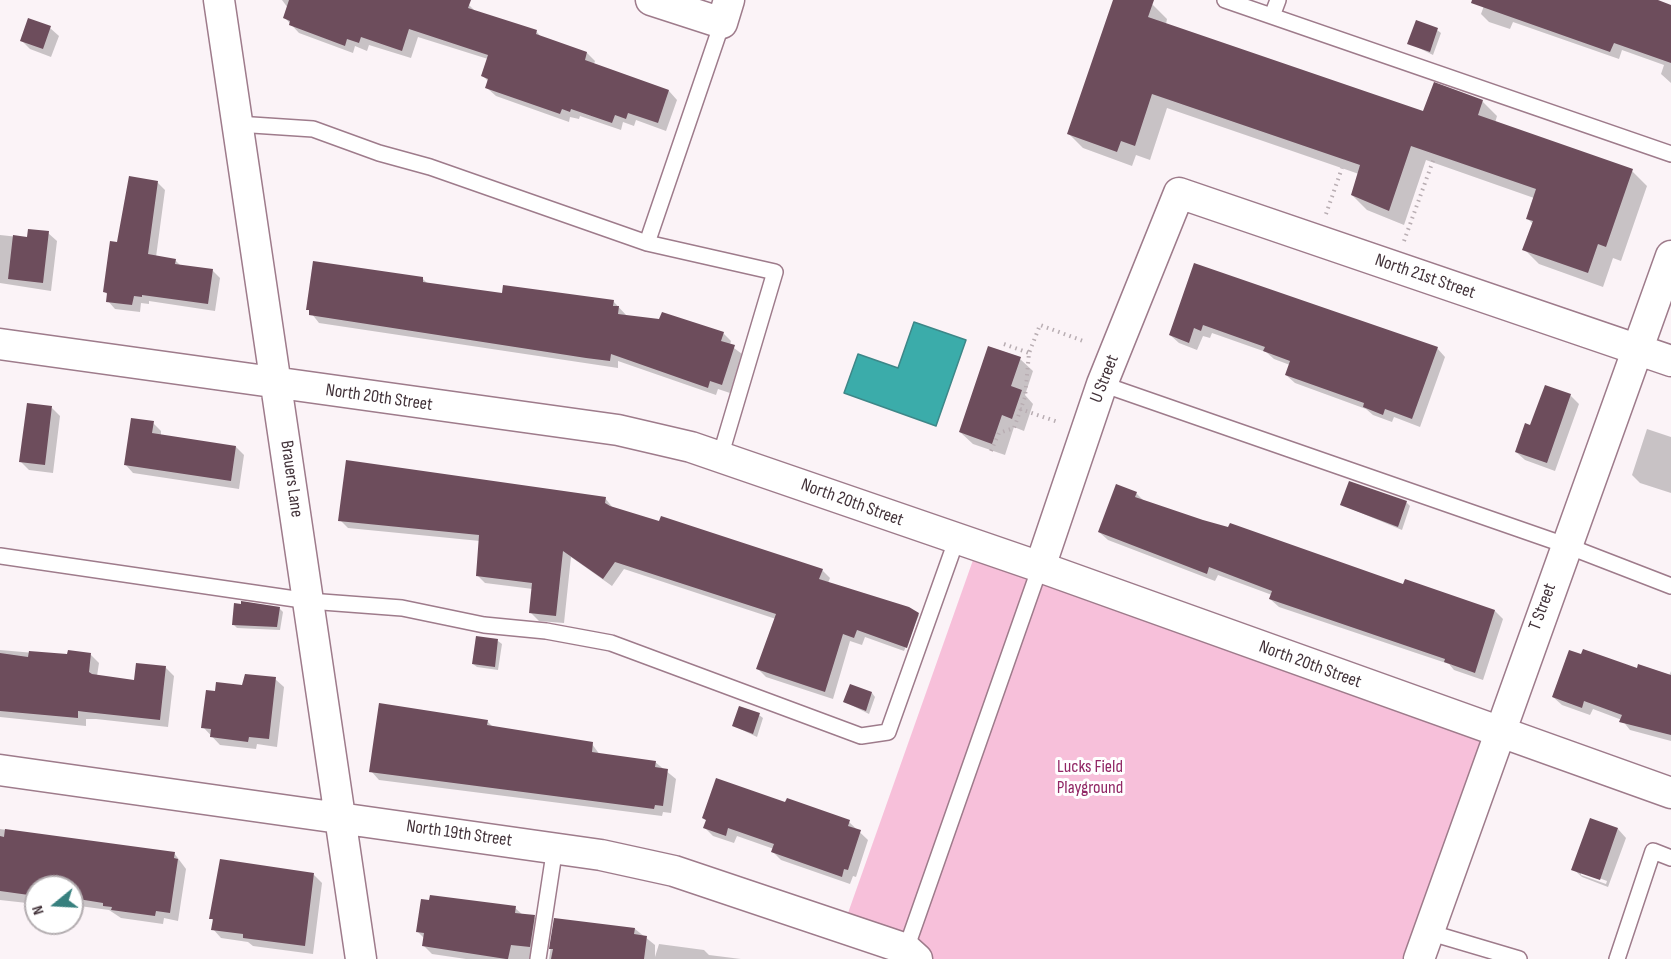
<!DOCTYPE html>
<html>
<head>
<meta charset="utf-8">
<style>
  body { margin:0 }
  #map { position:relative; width:1671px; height:959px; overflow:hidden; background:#fbf3f7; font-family:"Sofia Sans Condensed",sans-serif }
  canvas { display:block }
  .north { position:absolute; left:24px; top:875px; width:60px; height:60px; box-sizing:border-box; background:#fff; border:2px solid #b3adb0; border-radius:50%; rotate:252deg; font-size:16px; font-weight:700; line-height:24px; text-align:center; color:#423239 }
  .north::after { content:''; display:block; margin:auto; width:21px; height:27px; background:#37807e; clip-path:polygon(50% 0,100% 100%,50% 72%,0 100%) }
</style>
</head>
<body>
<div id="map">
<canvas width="1671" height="959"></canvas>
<div class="north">N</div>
</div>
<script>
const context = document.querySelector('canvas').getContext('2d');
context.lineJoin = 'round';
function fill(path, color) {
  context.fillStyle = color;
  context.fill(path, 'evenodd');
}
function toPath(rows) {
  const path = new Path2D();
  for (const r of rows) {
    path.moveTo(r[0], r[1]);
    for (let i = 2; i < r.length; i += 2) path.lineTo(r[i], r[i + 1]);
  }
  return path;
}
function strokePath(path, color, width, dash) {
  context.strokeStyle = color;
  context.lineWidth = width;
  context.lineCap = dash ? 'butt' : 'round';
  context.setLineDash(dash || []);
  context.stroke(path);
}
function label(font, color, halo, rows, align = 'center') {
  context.font = font + ' "Sofia Sans Condensed",sans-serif';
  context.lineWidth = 6;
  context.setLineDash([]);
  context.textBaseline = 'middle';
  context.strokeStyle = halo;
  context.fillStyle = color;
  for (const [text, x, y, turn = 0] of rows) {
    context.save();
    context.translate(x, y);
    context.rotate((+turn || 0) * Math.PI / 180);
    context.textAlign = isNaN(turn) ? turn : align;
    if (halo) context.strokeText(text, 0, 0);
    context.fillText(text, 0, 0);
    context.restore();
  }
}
const green = toPath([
  [978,546,1500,732,1420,959,922,959,842,930]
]);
const water = toPath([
  [914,322,966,340,936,426,844,393,858,354,898,368,914,322]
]);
const shadow = toPath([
  [282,0,455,0,469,5,477,13,536,31,542,38,587,53,595,61,594,64,669,91,677,100,666,131,636,120,634,126,623,122,621,130,580,116,579,119,570,117,569,122,496,96,487,88,489,82,483,76,488,59,418,37,411,58,369,45,367,51,355,46,353,53,299,33,285,18,288,8],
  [1131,0,1152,4,1167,19,1166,24,1424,113,1482,101,1497,116,1495,123,1632,171,1647,186,1621,261,1613,258,1603,287,1539,264,1524,249,1533,224,1527,218,1534,198,1426,160,1404,225,1367,210,1352,195,1359,174,1167,108,1150,160,1136,155,1132,166,1083,148,1068,133],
  [1478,0,1655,0,1671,6,1671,83,1661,74,1664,65,1622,50,1619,59,1513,22,1510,29,1489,22,1481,14,1485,3],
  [50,28,59,36,51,57,30,49,22,41],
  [1437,30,1441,33,1433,55,1409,43],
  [130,178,158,183,165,190,156,257,175,260,181,266,212,270,220,278,215,311,149,301,149,304,141,303,140,312,115,309,108,301,109,296,105,292,118,243],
  [48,233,57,241,51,291,0,283,0,235,28,238],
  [1195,265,1437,348,1445,357,1420,427,1394,417,1392,422,1373,415,1366,409,1295,383,1286,375,1290,365,1274,359,1266,352,1212,333,1210,338,1203,336,1197,350,1179,343,1170,335],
  [422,278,428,284,503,294,613,301,627,316,723,333,731,341,730,345,742,354,730,393,718,389,716,395,618,361,618,368,319,323,308,309],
  [989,348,1020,359,1033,371,1025,395,1033,404,1024,431,1014,427,1005,455,973,444,960,432],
  [1570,395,1579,404,1555,471,1525,460,1516,452],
  [52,408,60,416,53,473,29,470,21,462],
  [153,423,161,431,161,436,236,447,244,455,239,489,133,473,125,464],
  [1647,429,1671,437,1671,493,1640,483,1632,475],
  [1136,493,1145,502,1404,585,1495,611,1503,619,1483,680,1454,670,1449,664,1279,607,1270,599,1272,595,1218,575,1215,581,1108,540,1099,532],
  [605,498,613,508,822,570,830,578,828,583,909,609,919,615,904,651,865,637,862,645,850,641,833,699,766,677,758,669,776,619,624,569,612,586,571,557,564,623,539,621,531,613,533,589,485,583,477,575,480,541,348,528,340,520],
  [1406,502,1410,506,1402,530,1342,505],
  [242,605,279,608,283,612,280,630,237,628,233,624],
  [920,616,927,623,915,655,907,652],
  [498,641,502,644,498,670,477,667,473,664],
  [0,650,69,656,91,655,99,663,97,676,136,681,165,667,174,676,168,727,96,719,86,719,86,726,0,717],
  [1638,670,1669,676,1671,671,1671,741,1630,730,1622,720,1593,709,1590,715,1562,705,1553,697],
  [275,679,284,687,277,747,257,744,256,749,220,745,203,727,216,693],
  [872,693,875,697,869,714,845,702],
  [759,715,763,718,757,737,734,726],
  [487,721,494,728,592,744,600,755,655,762,676,779,671,813,663,812,662,816,379,780,371,771],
  [786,804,849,822,868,840,856,877,853,876,850,884,781,860,773,852,774,849,737,836,734,843,713,836,705,828,707,821,704,818],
  [0,829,174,853,186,869,178,921,164,918,163,924,121,918,109,910,72,905,72,887,36,887,36,904,0,900],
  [1618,829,1626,838,1608,887,1582,877,1573,869],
  [1581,871,1607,881,1606,884,1581,875],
  [314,875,322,883,313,954,253,946,248,942,221,938,213,929,214,922,211,918],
  [515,908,523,915,534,917,542,925,537,959,466,959,432,954,424,946,425,939,418,932],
  [555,919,635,929,655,945,655,957,659,944,704,950,709,955,741,959,549,959]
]);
const building = toPath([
  [289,0,471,0,468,8,537,30,536,34,587,52,585,60,669,90,658,123,628,113,626,119,615,115,612,123,571,109,570,112,562,109,560,114,485,88,488,79,481,76,488,55,409,29,402,51,361,37,359,43,347,39,345,46,289,25,290,21,283,18],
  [1113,0,1154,0,1148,17,1423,111,1434,82,1483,100,1478,115,1633,169,1606,247,1598,244,1588,273,1522,250,1533,221,1526,219,1536,189,1411,146,1389,211,1351,195,1360,165,1152,94,1135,146,1121,141,1117,152,1067,134],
  [1472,0,1658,0,1671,5,1671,63,1614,43,1610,52,1471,3],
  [28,18,51,26,43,49,20,41],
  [1416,20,1438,28,1430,52,1407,44],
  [129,176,158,181,148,254,176,259,175,264,213,269,208,304,142,295,142,297,134,296,132,305,106,302,107,293,103,292,110,241,117,242],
  [28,229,49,231,43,283,8,279,13,235,27,237],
  [313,261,423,277,423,282,502,293,503,285,614,300,613,306,619,306,618,314,659,319,662,312,724,332,721,341,735,345,722,385,710,381,708,388,611,354,610,361,586,358,309,315,309,310,306,310],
  [1194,263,1438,347,1412,419,1385,409,1383,415,1363,407,1364,403,1285,375,1290,361,1263,351,1265,347,1203,325,1201,331,1194,328,1189,343,1169,335],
  [988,346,1021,357,1011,386,1022,390,1012,419,1002,415,992,444,959,432],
  [1545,385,1571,394,1547,463,1515,452,1525,423,1530,425],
  [27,403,52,406,45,465,19,462],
  [131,418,154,421,152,433,236,446,231,481,124,465],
  [346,460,606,497,605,503,610,506,659,521,661,516,823,569,819,579,909,607,919,613,907,648,857,630,854,638,843,634,825,692,756,669,776,614,615,562,603,579,563,551,556,616,529,613,532,583,476,576,479,535,338,521],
  [1349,481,1407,501,1398,527,1340,505],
  [1116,484,1137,492,1135,497,1203,520,1228,527,1230,523,1403,584,1405,579,1495,610,1475,673,1444,662,1445,659,1269,599,1272,591,1209,567,1207,574,1098,532],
  [241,601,280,607,277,627,232,625,234,603,241,604],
  [476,636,498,639,495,667,472,664],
  [1583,649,1637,668,1638,664,1671,675,1671,735,1619,722,1622,715,1584,701,1582,708,1552,697,1569,650,1581,654],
  [68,650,91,653,89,672,92,674,134,680,136,663,166,666,160,720,86,712,78,711,78,718,0,711,0,653,28,657,29,651,67,654],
  [245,674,276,677,269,739,249,737,248,742,210,737,211,729,201,728,206,690,215,691,216,682,242,685],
  [850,684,872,692,866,711,843,702],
  [379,703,488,720,487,725,593,742,592,752,656,761,655,767,668,769,663,806,655,805,654,809,369,772],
  [739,706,760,713,753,734,732,726],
  [716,778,785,802,787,798,850,820,848,826,861,830,848,870,844,869,842,877,771,852,774,844,728,828,726,836,703,828,706,820,702,818],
  [1590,818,1618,828,1600,880,1571,870],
  [5,829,175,852,174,858,178,859,170,913,156,911,155,916,111,910,112,907,103,906,103,903,72,898,72,887,36,887,36,896,0,891,0,836,4,837],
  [220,859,314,873,305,946,243,938,243,934,211,930,213,919,209,919],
  [430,895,516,906,515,913,535,915,530,947,511,945,508,959,506,959,422,946,424,933,416,932,421,899,429,900],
  [554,918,635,928,634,934,647,936,644,959,551,959,553,949,549,949]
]);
const path = toPath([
  [1326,214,1342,168],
  [1404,241,1434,158],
  [1004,344,1029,353],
  [1020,409,1058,422],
  [991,451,999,433,1014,428,1025,397,1029,353,1040,325,1086,342]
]);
const lane = toPath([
  [1225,0,1671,154],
  [1272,16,1278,0],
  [237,124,313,129,379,153,430,167,647,243,775,272,720,457],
  [647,243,722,23],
  [1102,384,1565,545,1671,586],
  [0,556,309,601,402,608,484,625,546,631,611,643,861,736,888,732,956,541],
  [1428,932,1519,959],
  [906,949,1040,567],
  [538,959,555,847],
  [1617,959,1653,851,1671,858]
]);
const street = toPath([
  [219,0,361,959],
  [651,0,722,23,729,0],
  [0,344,618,430,691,447,1040,567,1671,793],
  [1040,567,1102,384,1179,193,1671,361],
  [0,770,601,855,674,871,906,949,917,959],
  [1419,959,1671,256]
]);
const streetNames = [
  ["North 21st Street",1425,277,19],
  ["U Street",1105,379,-69],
  ["North 20th Street",379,398,8],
  ["Brauers Lane",291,479,82],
  ["North 20th Street",852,503,20],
  ["T Street",1543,607,-70],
  ["North 20th Street",1310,665,20],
  ["North 19th Street",459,834,8]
];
const parkNames = [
  ["Lucks Field",1090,767],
  ["Playground",1090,788]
];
fill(green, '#f7c0da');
fill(water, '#3bacaa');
strokePath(water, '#3d8788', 1.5);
fill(shadow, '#0003');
fill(building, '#6d4d5c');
strokePath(lane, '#9e7b8b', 18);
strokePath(street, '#9e7b8b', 33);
strokePath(path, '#b8adb2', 4, [1.5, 4.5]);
strokePath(lane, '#fff', 15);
strokePath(street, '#fff', 30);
label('18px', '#423239', '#fff', streetNames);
label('18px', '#912765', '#fff', parkNames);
</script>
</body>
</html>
